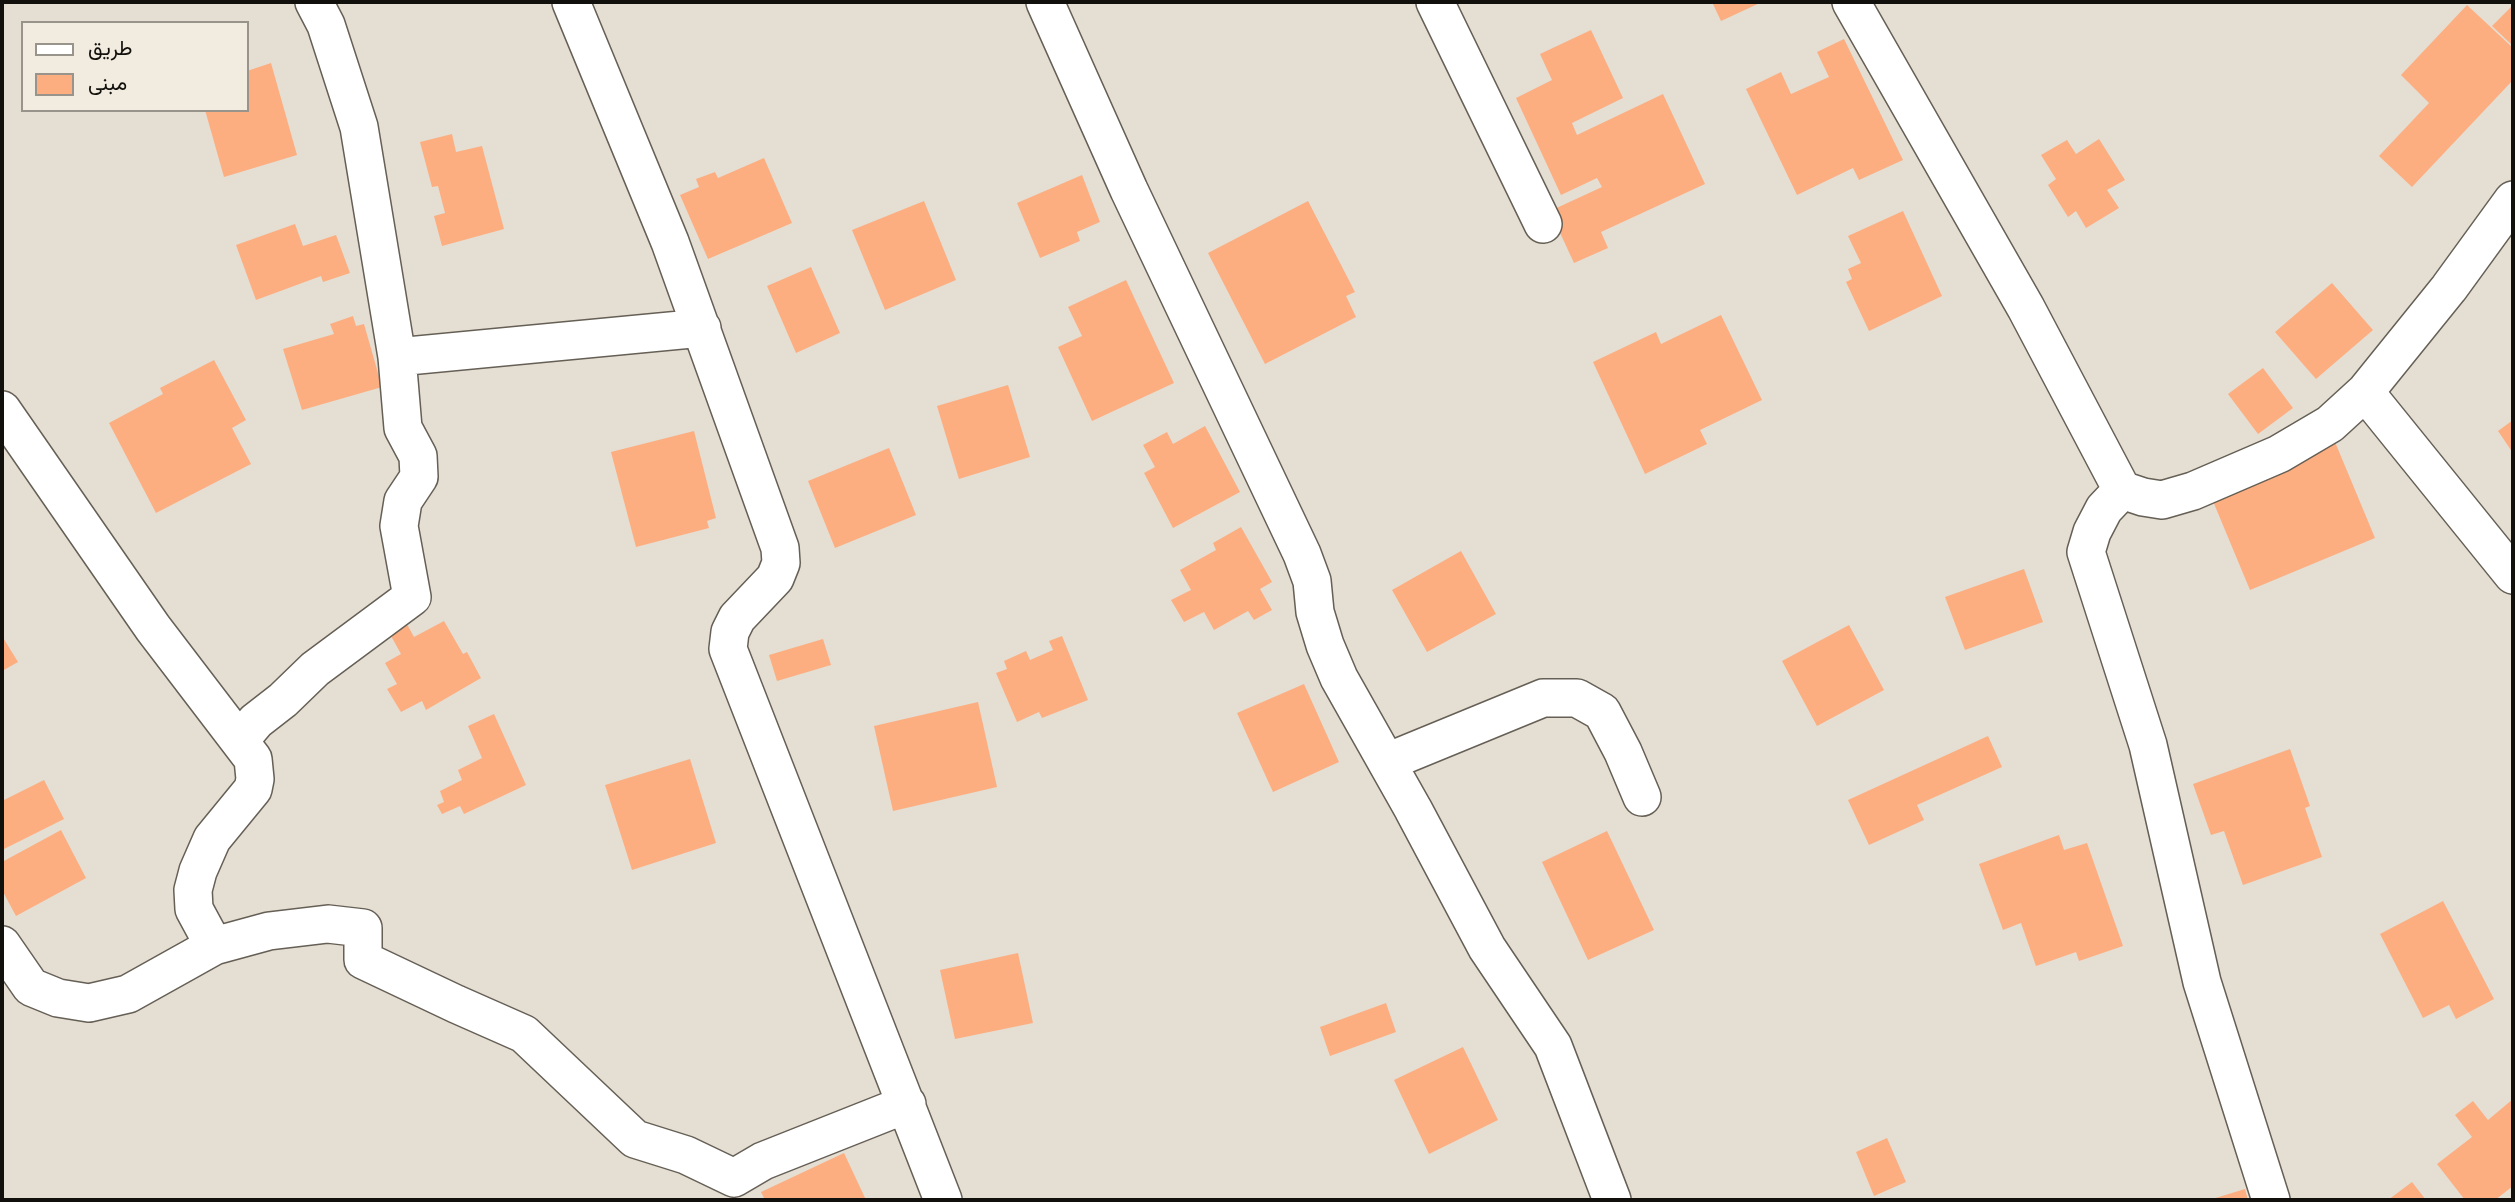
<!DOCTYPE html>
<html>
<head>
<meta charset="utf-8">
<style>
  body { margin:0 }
  #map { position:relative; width:2515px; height:1202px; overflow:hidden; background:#e5ded3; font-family:Quicksand,Vazirmatn,sans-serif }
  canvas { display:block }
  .frame { position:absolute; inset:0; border:4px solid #12100c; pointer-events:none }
  .legend { position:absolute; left:21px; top:21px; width:228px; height:91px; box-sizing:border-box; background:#f2ebe0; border:2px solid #98938b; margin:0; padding:9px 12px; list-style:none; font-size:21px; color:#12100c }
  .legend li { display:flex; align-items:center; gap:14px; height:35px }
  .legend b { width:35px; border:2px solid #98938b }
</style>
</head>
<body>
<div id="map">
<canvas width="2515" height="1202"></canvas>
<div class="frame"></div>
<ul class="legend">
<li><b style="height:9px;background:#fff"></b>طريق</li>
<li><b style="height:19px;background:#fcae81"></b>مبنى</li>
</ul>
</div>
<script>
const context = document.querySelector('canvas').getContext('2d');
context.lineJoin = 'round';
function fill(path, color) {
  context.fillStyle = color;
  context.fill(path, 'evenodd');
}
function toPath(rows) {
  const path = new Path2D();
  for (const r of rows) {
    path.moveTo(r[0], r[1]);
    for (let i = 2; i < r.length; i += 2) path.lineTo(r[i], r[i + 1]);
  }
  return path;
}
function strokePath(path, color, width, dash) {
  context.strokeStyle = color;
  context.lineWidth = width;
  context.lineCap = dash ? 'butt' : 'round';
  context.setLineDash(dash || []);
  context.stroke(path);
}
const building = toPath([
  [1712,2,1762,2,1721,21],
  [2467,5,2513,48,2513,80,2412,187,2379,156,2429,103,2401,75],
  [2513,5,2513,46,2492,26],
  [1591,30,1623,98,1572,123,1577,135,1663,94,1705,184,1601,232,1608,248,1574,263,1550,211,1602,187,1597,178,1561,195,1516,98,1552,80,1540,54],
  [1844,39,1903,160,1859,180,1853,168,1797,195,1746,89,1781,72,1791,94,1829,77,1817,52],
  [271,63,297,155,224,177,205,110,247,110,247,71],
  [452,134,456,152,482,146,504,229,442,246,434,216,445,213,438,186,432,187,420,142],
  [2099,139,2125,180,2107,190,2119,208,2086,228,2076,211,2068,217,2048,185,2056,179,2041,155,2067,140,2076,154],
  [764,158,792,223,708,259,680,195,699,187,696,179,715,172,718,178],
  [1082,175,1100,222,1077,232,1080,241,1040,258,1017,203],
  [924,201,956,280,885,310,852,230],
  [1308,201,1355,292,1346,296,1356,317,1265,364,1208,253],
  [1903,211,1942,296,1869,331,1846,282,1852,279,1848,269,1861,263,1848,236],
  [295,224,303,246,336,235,350,273,323,282,321,276,256,300,236,245],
  [811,267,840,333,796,353,767,286],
  [1126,280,1174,383,1092,421,1058,347,1082,336,1068,307],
  [2332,283,2373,330,2316,379,2275,332],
  [1721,315,1762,400,1700,430,1707,444,1645,474,1593,362,1656,332,1661,344],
  [353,316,356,326,364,324,382,387,302,410,283,349,334,334,330,324],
  [214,360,246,420,232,428,251,464,156,513,109,423,163,394,160,388],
  [2263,368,2293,408,2258,434,2228,394],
  [1008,385,1030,457,959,479,937,406],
  [2513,420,2513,453,2498,431],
  [1205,426,1240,492,1173,528,1144,473,1155,467,1143,445,1167,432,1173,444],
  [2330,430,2375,538,2250,590,2205,482],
  [694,431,716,518,707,521,709,528,636,547,611,452],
  [889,448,916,515,835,548,808,481],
  [1241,527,1272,582,1260,589,1272,610,1254,620,1248,611,1214,630,1204,612,1184,622,1171,600,1191,590,1180,570,1216,550,1213,543],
  [1461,551,1496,614,1427,652,1392,590],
  [2024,569,2043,622,1965,650,1945,597],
  [402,615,414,637,444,621,463,654,467,652,481,678,426,710,422,701,401,712,387,689,397,684,385,663,401,654,385,625],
  [1849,625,1884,690,1817,726,1782,661],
  [2,636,18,662,2,671],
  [1062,636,1088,700,1042,718,1039,712,1017,722,996,673,1007,669,1004,661,1026,651,1030,660,1053,650,1049,641],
  [823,639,831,665,777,681,769,655],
  [1304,684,1339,762,1273,792,1237,713],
  [978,702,997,787,893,811,874,726],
  [494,714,526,785,464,814,460,806,442,814,437,805,444,802,440,791,462,780,458,770,482,758,468,726],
  [1988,736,2002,767,1917,805,1924,820,1869,845,1848,800],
  [2290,749,2310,806,2305,808,2322,857,2243,885,2224,831,2211,835,2193,784],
  [690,759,716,843,632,870,605,785],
  [44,780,64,819,2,850,2,801],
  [61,830,86,878,16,916,2,890,2,862],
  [1607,831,1654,930,1588,960,1542,862],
  [2059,835,2064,850,2087,843,2123,946,2079,961,2076,952,2036,966,2021,923,2003,930,1979,864],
  [2443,901,2494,999,2456,1019,2449,1005,2423,1018,2380,934],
  [1018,953,1033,1023,955,1039,940,970],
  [1386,1003,1396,1032,1330,1056,1320,1027],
  [1463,1047,1498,1120,1429,1154,1394,1080],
  [2513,1099,2513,1186,2495,1200,2465,1200,2437,1164,2472,1137,2455,1115,2473,1101,2488,1120],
  [1887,1138,1906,1182,1874,1196,1856,1152],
  [844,1153,866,1200,765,1200,761,1192],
  [2412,1182,2426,1200,2388,1200],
  [2245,1189,2248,1200,2209,1200]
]);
const minor = toPath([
  [571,2,670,242,780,548,781,563,775,578,737,618,730,632,728,649,943,1200],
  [1045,2,1129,190,1302,554,1312,581,1315,612,1325,645,1339,678,1413,809,1487,948,1553,1046,1612,1200],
  [1435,2,1543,224],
  [1851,2,2026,308,2122,490,2143,497,2162,500,2193,491,2279,454,2330,424,2365,392,2449,288,2513,200],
  [397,357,702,328],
  [2365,392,2513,575],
  [2,410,153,628,253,759,255,779,253,789,212,839,198,871,193,890,194,909,214,946],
  [2122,490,2104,509,2092,532,2086,552,2148,745,2202,982,2271,1200],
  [240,740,256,721,283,700,315,669,412,597,399,526,403,501,419,477,418,456,403,428,397,357,359,127,326,25,314,2],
  [1387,762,1543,698,1577,698,1602,712,1623,752,1642,797],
  [2,945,31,987,58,998,89,1003,128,994,214,946,269,931,328,924,363,928,363,960,456,1004,524,1034,635,1139,686,1155,734,1178,763,1161,907,1104]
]);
fill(building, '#fcae81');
strokePath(minor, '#655f55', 40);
strokePath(minor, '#fff', 37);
</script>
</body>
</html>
